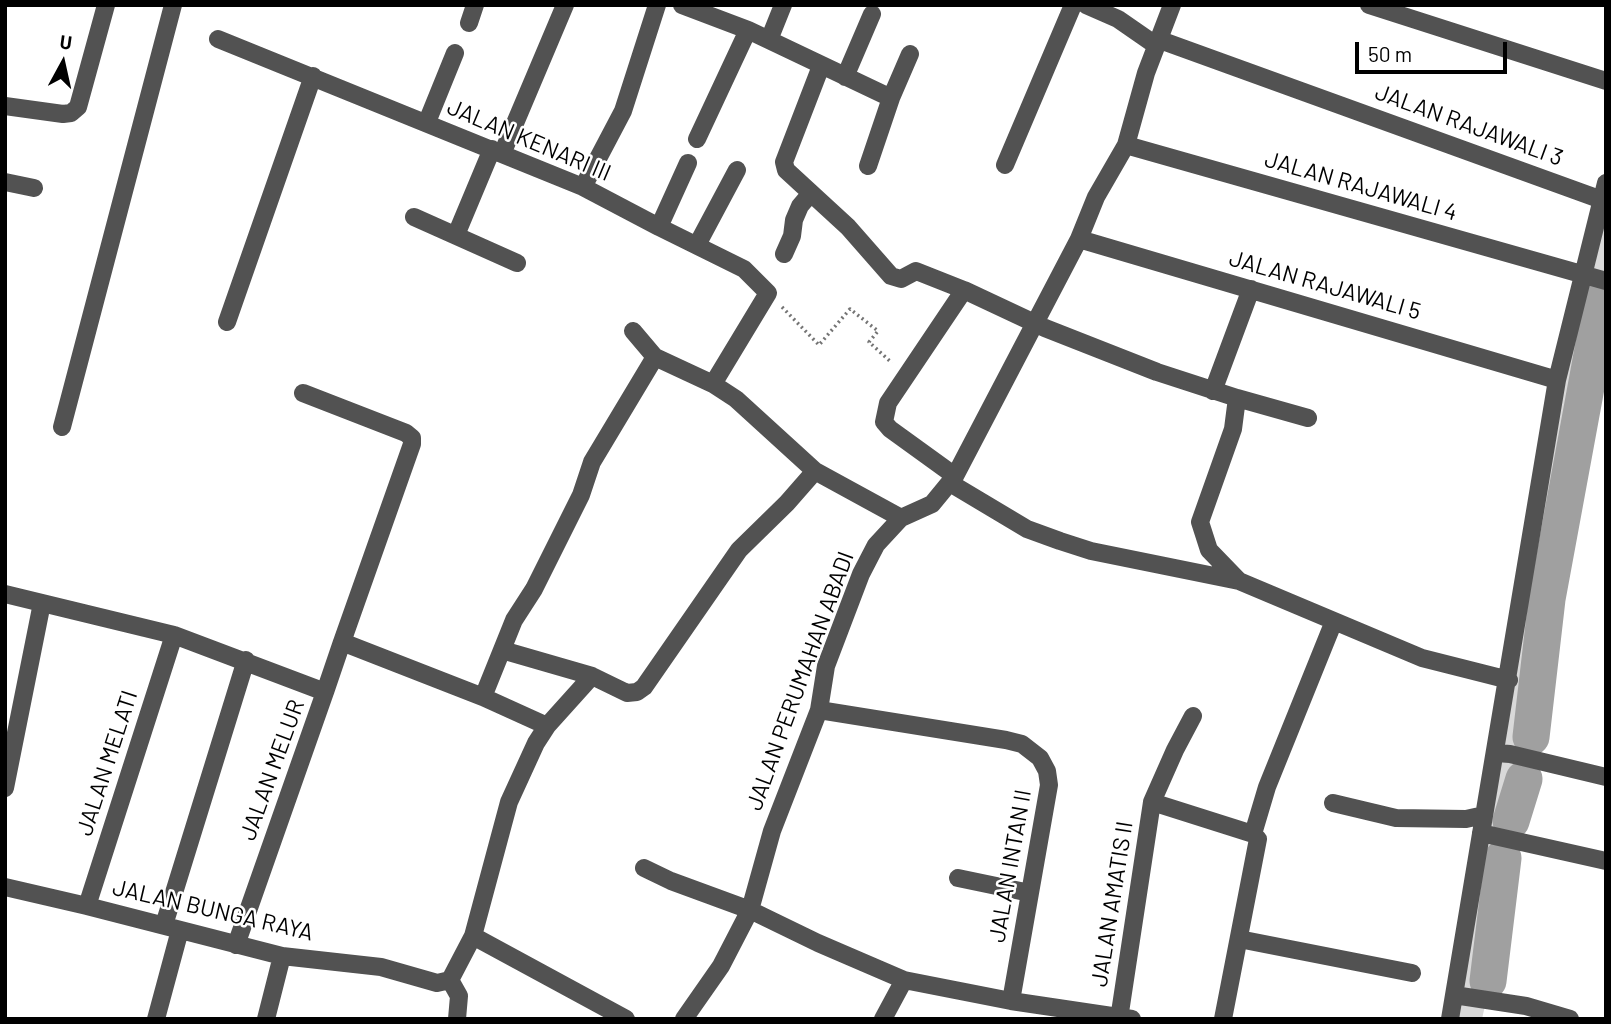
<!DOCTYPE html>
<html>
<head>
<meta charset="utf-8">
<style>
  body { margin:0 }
  #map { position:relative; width:1611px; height:1024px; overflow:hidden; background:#fff; font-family:Barlow,sans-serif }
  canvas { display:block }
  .frame { position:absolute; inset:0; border:7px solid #000; pointer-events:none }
  .north { position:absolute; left:28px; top:28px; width:70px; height:70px; -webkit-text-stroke:5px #fff; paint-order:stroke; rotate:8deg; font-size:19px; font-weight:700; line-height:28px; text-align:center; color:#000 }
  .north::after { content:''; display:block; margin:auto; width:24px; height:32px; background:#000; clip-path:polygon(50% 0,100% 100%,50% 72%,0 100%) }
  .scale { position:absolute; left:1355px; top:42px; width:152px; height:32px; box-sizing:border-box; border:4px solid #000; border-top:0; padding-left:9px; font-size:21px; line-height:24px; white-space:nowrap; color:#000; -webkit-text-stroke:5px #fff; paint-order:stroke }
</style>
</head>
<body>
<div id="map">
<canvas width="1611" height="1024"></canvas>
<div class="frame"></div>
<div class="north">U</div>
<div class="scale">50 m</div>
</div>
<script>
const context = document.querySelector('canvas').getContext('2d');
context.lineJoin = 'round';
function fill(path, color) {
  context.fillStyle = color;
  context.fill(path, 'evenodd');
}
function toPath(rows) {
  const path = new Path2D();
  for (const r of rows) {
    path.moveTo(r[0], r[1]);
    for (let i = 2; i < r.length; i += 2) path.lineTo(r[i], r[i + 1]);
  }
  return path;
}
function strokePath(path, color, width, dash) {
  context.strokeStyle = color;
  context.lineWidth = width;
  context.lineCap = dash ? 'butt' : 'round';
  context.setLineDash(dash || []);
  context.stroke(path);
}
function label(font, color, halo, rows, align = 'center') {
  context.font = font + ' Barlow,sans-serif';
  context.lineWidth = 5;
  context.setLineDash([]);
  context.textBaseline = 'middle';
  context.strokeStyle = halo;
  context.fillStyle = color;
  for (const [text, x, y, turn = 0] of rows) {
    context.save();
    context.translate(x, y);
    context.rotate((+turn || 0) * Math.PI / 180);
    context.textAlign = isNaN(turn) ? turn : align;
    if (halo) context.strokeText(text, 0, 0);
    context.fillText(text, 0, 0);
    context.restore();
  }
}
const green = toPath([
  [1606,182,1606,285,1547,599,1524,779,1503,858,1486,1001,1482,1019,1450,1019,1541,474]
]);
const river = toPath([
  [1531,737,1547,599,1603,295],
  [1511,821,1524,779],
  [1488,981,1503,858]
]);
const path = toPath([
  [782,307,819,345,850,309,878,331,869,342,892,363]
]);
const minor = toPath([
  [682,5,748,30,891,98],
  [1086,5,1118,19,1157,46],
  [1369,5,1606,81],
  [469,23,475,5],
  [218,39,583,187,659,227,688,163],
  [769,40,783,5],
  [1160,40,1602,200],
  [821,66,784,162,786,170,848,227,891,276,901,279,916,271,964,290,1045,328,1157,372,1237,398,1233,429,1200,522,1209,550,1239,581,1422,658,1509,680],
  [845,77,872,14],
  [5,106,63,114,71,113,78,107,106,5],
  [427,122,455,53],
  [697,139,748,30],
  [1126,145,1606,281],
  [502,154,565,5],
  [1005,165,1073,5],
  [868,166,891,98,910,54],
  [5,182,34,188],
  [583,187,623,111,657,5],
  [414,217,517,263],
  [659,227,744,269,768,293,713,384],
  [456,235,492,149],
  [1079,239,1557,380],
  [697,245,737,170],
  [784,254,792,236,794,220,800,206,811,193],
  [227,322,313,76],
  [633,331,655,357,713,384,736,399,815,471,901,518],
  [1213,391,1251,289],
  [303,393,406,433,412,438,412,444,342,642],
  [1237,398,1308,418],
  [62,427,173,5],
  [955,476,890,429,884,422,888,403,964,290],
  [950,483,1027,529,1060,541,1091,551,1239,581],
  [5,594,174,635,325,692,236,945],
  [502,650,592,676,627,693,637,692,644,687,739,550,787,503,815,471],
  [325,692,342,642,483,697],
  [819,710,1006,740,1022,744,1040,758,1047,771,1049,785,1011,1001],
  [547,726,483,697,514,620,534,589,581,495,592,462,655,357],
  [1496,753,1510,754,1606,777],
  [5,788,42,603],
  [1152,802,1175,750,1193,716],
  [1333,803,1396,818,1466,819,1484,815],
  [1481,833,1606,861],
  [1253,834,1267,787,1334,621],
  [644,868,671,881,750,910,818,943,904,980,1011,1001,1132,1019],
  [958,878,1030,893],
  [5,887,87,906,282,956,381,967,437,983,450,980],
  [87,906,174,635],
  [164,925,246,660],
  [473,936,626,1019],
  [1239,939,1412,973],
  [450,980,473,936,509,802,536,743,547,726,592,676],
  [450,980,459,996,457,1019],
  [1454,995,1526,1006,1570,1019],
  [156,1019,180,930],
  [266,1019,282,956],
  [684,1019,721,966,750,910,772,831,819,710,826,666,861,574,876,545,901,518,932,504,955,476,1079,239,1096,197,1126,145,1146,73,1172,5],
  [883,1019,904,980],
  [1119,1019,1152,802,1253,834,1258,839,1223,1019],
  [1450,1019,1557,380,1606,183]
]);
const streetNames = [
  ["JALAN RAJAWALI 3",1469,125,20],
  ["JALAN KENARI III",529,140,23],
  ["JALAN RAJAWALI 4",1361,186,16],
  ["JALAN RAJAWALI 5",1325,285,16],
  ["JALAN PERUMAHAN ABADI",800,681,-70],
  ["JALAN MELATI",107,763,-72],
  ["JALAN MELUR",272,770,-70],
  ["JALAN INTAN II",1010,866,-80],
  ["JALAN AMATIS II",1112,904,-81],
  ["JALAN BUNGA RAYA",213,910,13]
];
fill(green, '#d9d9d9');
strokePath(river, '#a0a0a0', 37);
strokePath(path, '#747474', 3.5, [2, 3.5]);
strokePath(minor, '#525252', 18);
label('23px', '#000', '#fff', streetNames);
</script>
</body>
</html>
